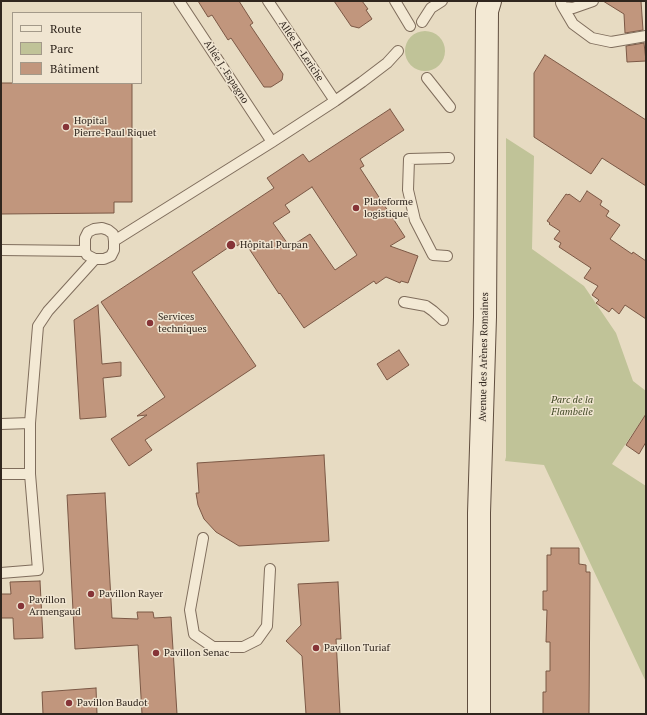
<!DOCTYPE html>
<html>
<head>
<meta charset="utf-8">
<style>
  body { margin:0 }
  #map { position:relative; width:647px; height:715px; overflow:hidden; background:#e7dbc2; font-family:"PT Serif",serif }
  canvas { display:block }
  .frame { position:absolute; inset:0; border:2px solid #30261e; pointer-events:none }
  .legend { position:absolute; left:12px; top:12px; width:130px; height:72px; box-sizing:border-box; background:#f0e5d1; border:1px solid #a39989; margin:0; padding:5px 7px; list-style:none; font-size:12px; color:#30261e }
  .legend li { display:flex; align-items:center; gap:8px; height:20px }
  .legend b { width:20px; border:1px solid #a39989 }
</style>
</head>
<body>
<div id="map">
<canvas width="647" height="715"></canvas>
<div class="frame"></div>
<ul class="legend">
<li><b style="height:5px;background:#f3e9d4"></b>Route</li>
<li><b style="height:11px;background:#c0c398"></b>Parc</li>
<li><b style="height:11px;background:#c1967d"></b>Bâtiment</li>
</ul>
</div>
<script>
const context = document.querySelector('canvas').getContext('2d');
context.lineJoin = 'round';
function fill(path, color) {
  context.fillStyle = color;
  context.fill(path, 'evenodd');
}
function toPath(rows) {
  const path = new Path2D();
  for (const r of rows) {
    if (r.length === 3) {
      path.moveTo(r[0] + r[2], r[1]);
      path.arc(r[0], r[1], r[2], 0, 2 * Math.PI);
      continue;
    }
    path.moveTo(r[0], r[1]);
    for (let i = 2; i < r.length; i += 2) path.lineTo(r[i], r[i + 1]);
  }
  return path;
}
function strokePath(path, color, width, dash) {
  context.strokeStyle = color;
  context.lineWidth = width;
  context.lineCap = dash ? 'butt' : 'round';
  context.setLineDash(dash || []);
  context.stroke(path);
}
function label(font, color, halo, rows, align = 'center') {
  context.font = font + ' "PT Serif",serif';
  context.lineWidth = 3;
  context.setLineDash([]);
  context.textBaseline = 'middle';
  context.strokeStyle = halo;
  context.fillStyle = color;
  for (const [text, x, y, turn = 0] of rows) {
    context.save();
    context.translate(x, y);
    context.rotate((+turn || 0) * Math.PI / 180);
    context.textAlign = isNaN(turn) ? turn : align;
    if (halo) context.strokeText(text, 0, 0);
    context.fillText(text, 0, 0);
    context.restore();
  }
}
const green = toPath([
  [425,51,20],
  [506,138,534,156,532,249,584,286,616,333,633,381,646,391,646,414,612,464,646,486,646,682,544,465,505,461,506,457]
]);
const building = toPath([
  [198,1,239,1,253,23,250,25,283,74,282,80,271,87,264,87,231,38,228,40,212,15,208,17,198,1],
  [334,1,362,1,368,9,366,10,372,19,359,28,351,26,334,1],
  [603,1,641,1,643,30,625,33,624,14,603,1],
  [644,43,646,61,627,62,626,46,644,43],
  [545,55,646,120,646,186,602,158,591,174,534,137,534,73,545,55],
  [1,83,132,83,132,202,114,202,114,213,1,214,1,83],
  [390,109,404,130,360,159,364,166,360,168,405,237,390,246,418,256,408,283,401,281,400,283,386,277,376,284,374,281,304,328,280,293,279,294,244,241,237,246,235,243,192,272,256,366,145,440,152,450,129,466,111,439,147,415,137,416,165,397,101,302,274,188,267,178,303,154,309,162,390,109],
  [312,187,357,255,335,270,310,234,290,247,273,223,290,212,285,205,312,187],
  [587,191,602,201,600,205,609,211,606,216,620,225,610,239,632,254,633,252,646,261,646,319,625,305,619,314,612,308,609,312,596,303,599,300,592,295,598,286,584,278,591,268,559,247,561,243,554,239,560,231,549,224,550,223,547,221,566,194,568,195,569,194,580,202,587,191],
  [98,305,102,364,121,362,121,376,103,378,106,417,80,419,74,320,98,305],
  [399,350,409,365,387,380,377,364,399,350],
  [646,414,646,442,639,454,626,445,646,414],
  [324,455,329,541,239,546,216,532,204,519,198,505,196,493,199,493,197,463,324,455],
  [105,493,112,618,138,619,137,612,153,612,154,618,171,617,177,714,142,714,138,645,75,649,67,495,105,493],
  [551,548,579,548,579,564,586,565,586,572,590,572,589,714,543,714,543,692,546,692,546,671,550,671,550,642,546,642,547,610,543,610,543,591,547,591,547,555,551,555,551,548],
  [40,581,43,638,14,639,13,618,1,618,1,594,11,594,10,582,40,581],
  [338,582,341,639,336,639,340,714,306,714,302,656,286,641,301,625,298,584,338,582],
  [96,688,97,714,43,714,42,692,96,688]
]);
const lane = toPath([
  [179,1,272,142],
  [268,1,335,101],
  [395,1,410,26],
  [561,3,563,7,573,8,593,1],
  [563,7,573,24,592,38,611,42,646,36],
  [422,22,431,8,442,1],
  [427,78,450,107],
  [114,241,272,142,335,101,362,82,387,63,398,51],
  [1,250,85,251],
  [447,256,433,255,415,220,408,190,409,159,449,158],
  [404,302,426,306,433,311,443,320],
  [1,424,30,423],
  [1,474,30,474],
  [203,538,190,610,194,634,213,647,243,647,257,640,267,626,270,569],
  [1,573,38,570,30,474,30,423,38,326,48,311,95,259,104,259,111,256,114,250,114,241,113,234,108,230,102,228,94,229,88,232,85,238,85,251,87,255,95,259]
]);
const secondary = toPath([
  [479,714,479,513,485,317,487,11,490,1]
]);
const markers = [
  [66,127,4,"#863437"],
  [356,208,4,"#863437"],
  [231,245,5,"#863437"],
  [150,323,4,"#863437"],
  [91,594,4,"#863437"],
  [21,606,4,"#863437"],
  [316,648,4,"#863437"],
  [156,653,4,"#863437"],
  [69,703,4,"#863437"]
];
const streetNames = [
  ["Allée R.-Leriche",301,51,56],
  ["Allée J.-Espagno",226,72,57],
  ["Avenue des Arènes Romaines",484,357,-89]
];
const poiNames = [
  ["Hopital",74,121],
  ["Pierre-Paul Riquet",74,133],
  ["Plateforme",364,202],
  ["logistique",364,214],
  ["Hôpital Purpan",240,245],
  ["Services",158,317],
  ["techniques",158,329],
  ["Pavillon Rayer",99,594],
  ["Pavillon",29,600],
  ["Armengaud",29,612],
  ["Pavillon Turiaf",324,648],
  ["Pavillon Senac",164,653],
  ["Pavillon Baudot",77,703]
];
const parkNames = [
  ["Parc de la",572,400],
  ["Flambelle",572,412]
];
fill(green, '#c0c398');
fill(building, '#c1967d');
strokePath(building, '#7b5845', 1);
strokePath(lane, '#7f6d5c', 12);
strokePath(secondary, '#604e3f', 24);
strokePath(lane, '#f3e9d4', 10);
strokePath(secondary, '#f3e9d4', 22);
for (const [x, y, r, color] of markers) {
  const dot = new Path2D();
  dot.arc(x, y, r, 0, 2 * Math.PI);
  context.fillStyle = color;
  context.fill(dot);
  strokePath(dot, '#f0e5d1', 1.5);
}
label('10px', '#30261e', '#f0e5d1', streetNames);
label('10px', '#30261e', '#f0e5d1', poiNames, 'left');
label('italic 10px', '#434a27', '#f0e5d1', parkNames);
</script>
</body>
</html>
